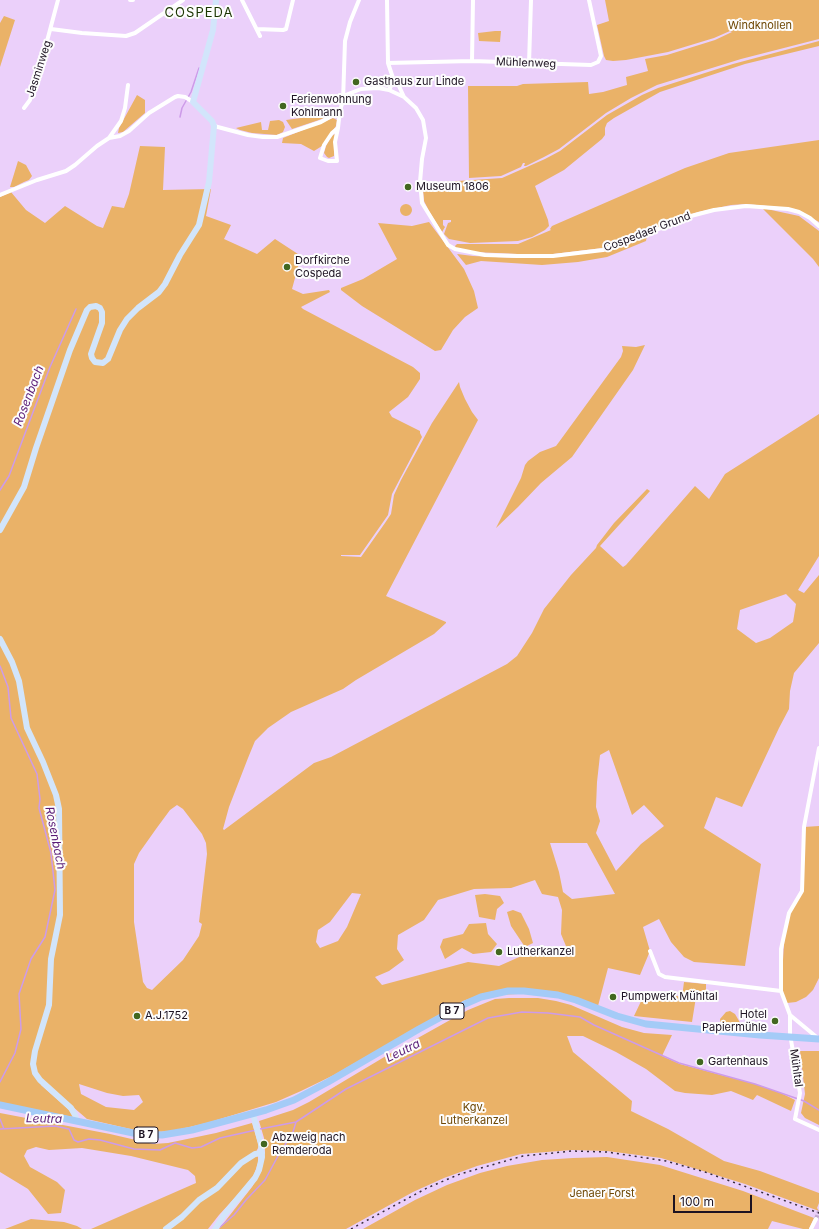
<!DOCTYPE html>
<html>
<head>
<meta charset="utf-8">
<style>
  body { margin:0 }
  #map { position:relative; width:819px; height:1229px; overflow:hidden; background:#ebd0fa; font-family:Inter,sans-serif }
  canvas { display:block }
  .scale { position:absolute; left:673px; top:1195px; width:79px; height:18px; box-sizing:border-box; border:2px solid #1d1322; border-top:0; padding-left:5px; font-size:12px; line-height:14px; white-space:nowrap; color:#1d1322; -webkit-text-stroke:3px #fdfdfd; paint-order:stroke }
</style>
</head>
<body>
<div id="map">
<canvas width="819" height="1229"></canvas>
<div class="scale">100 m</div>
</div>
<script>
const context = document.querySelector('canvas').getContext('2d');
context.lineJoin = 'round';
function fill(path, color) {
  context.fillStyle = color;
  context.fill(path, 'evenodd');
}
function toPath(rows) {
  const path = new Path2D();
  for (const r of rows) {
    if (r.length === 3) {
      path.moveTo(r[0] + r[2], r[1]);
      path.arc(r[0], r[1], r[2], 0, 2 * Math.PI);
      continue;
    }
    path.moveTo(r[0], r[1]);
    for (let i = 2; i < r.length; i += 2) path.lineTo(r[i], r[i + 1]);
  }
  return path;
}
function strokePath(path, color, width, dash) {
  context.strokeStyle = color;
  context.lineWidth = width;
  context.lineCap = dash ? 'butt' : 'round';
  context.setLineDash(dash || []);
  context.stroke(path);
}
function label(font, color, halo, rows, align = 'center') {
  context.font = font + ' Inter,sans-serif';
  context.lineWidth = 4;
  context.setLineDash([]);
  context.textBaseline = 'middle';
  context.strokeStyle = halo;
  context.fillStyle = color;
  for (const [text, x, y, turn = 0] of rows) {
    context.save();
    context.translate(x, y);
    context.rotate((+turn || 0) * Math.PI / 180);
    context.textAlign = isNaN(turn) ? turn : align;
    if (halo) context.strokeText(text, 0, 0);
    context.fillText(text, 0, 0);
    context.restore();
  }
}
const green = toPath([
  [605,0,819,0,819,39,741,59,657,85,631,98,606,113,559,149,544,157,526,166,524,166,525,163,523,163,521,167,501,176,469,178,468,86,517,86,523,84,588,82,589,94,603,92,627,85,626,77,648,71,645,59,667,55,715,40,732,32,730,31,714,38,668,52,626,60,613,61,606,60,604,56,597,25,609,21],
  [4,16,15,20,0,67,0,23],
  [495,31,501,31,500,42,479,41,478,33],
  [819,41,819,46,745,64,660,92,614,118,607,123,605,128,605,135,602,139,564,170,535,186,548,220,549,226,545,230,532,237,518,241,470,243,449,239,444,234,448,223,451,222,451,220,443,220,443,225,445,227,442,232,429,211,424,201,423,189,424,186,428,183,502,178,545,159,560,151,607,115,642,95,658,88,733,64],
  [137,95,145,100,145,113,123,132,118,133,119,128],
  [323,115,324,118,319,120,292,129,286,120],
  [333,118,337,120,336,126,322,146,314,151,301,144,282,143,283,138],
  [279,120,283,122,285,127,283,132,277,135,252,133,240,130,236,128,261,122,262,130,268,130,270,121],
  [335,134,334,156,329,158,327,157,324,153,326,146,331,136],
  [819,140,819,222,799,211,789,208,746,204,731,205,698,212,603,248,553,254,518,254,474,252,456,248,455,246,457,244,518,244,551,230,550,229,552,226,685,168,729,153],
  [140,146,165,147,163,190,211,189,206,216,231,225,224,239,257,254,275,239,301,256,292,289,303,294,329,290,330,292,301,307,303,309,413,367,420,373,420,379,408,397,389,412,392,417,420,431,420,433,422,437,392,494,388,515,360,555,341,555,341,556,361,557,385,523,391,514,394,495,401,480,432,423,459,382,460,387,465,399,472,412,478,420,386,596,446,622,446,623,434,634,356,680,343,689,291,712,268,728,255,741,248,758,229,807,223,829,224,830,314,763,331,757,418,711,507,664,517,656,532,633,544,609,571,575,596,548,597,545,614,523,647,489,650,491,600,546,623,567,626,565,695,486,709,499,725,474,819,414,819,556,798,590,804,593,819,575,819,643,794,673,790,691,789,709,779,728,742,807,716,797,704,828,761,864,745,966,694,962,684,957,671,942,659,919,643,927,650,951,640,975,608,968,598,1006,558,992,477,996,463,1001,334,1075,301,1091,276,1102,207,1123,172,1131,156,1132,139,1131,87,1119,44,1082,41,1085,67,1108,74,1116,73,1117,0,1103,0,197,11,192,26,210,45,223,65,206,97,226,103,228,112,206,124,208,129,194],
  [786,594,796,604,793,622,770,638,756,643,737,629,740,610],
  [609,750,632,815,644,805,664,826,641,844,616,871,596,833,600,821,596,807,597,782,600,755],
  [177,805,183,809,202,834,206,843,207,854,199,922,202,924,199,936,183,960,152,990,147,988,143,982,134,922,134,864,139,853,156,829,170,810],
  [550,843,587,843,615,894,572,899,563,892,559,872],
  [535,880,542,894,558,897,562,910,561,934,568,951,526,954,499,966,468,962,382,985,375,977,389,971,404,960,397,949,398,935,424,920,438,900,474,889,511,888],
  [352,893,361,894,347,927,338,941,320,948,316,942,318,930,330,922],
  [79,1084,107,1093,123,1096,139,1095,143,1102,134,1110,106,1107,81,1094],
  [18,161,26,165,32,176,29,180,24,182,14,187,10,187],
  [406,210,6],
  [762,208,799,216,819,231,819,267,813,259],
  [429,222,464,269,474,291,478,308,465,317,453,330,441,350,435,351,362,306,341,290,341,288,363,279,397,259,378,223,412,226],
  [647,235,646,241,607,257,578,262,542,265,481,261,466,265,457,254,473,256,518,258,603,251],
  [645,345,633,370,572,457,541,483,518,507,496,528,521,478,525,465,528,461,540,452,556,446,559,442,621,357,623,351,622,346,636,347],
  [819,826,819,978,813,990,806,997,796,1002,787,1003,781,991,785,929,789,913,802,891,804,827],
  [485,894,500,896,504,903,497,909,495,920,479,917,475,895],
  [513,910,521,913,529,929,533,943,525,947,511,926,507,912],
  [486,923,488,934,497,944,491,952,473,954,462,948,445,959,440,947,443,939,463,934,469,924],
  [684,982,706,984,706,992,696,997,692,1022,634,1016,644,995,650,998,659,997,661,993,682,997],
  [509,998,538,998,556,1001,571,1005,622,1027,644,1033,672,1035,662,1056,680,1064,755,1084,781,1093,795,1100,791,1111,757,1095,753,1100,731,1091,712,1095,685,1093,675,1091,646,1069,616,1052,583,1036,567,1036,573,1052,632,1101,631,1111,668,1129,724,1161,760,1171,819,1193,819,1203,817,1208,819,1211,745,1184,661,1158,607,1151,572,1150,521,1154,477,1166,444,1178,413,1192,346,1229,219,1229,252,1187,261,1172,265,1153,264,1138,259,1121,293,1110,309,1102,391,1053,468,1010,495,999],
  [730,1011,735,1014,742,1026,741,1027,721,1025,720,1019,726,1012],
  [800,1051,819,1051,819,1125,805,1118,801,1113,805,1094],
  [0,1113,110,1134,153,1144,168,1143,216,1133,252,1123,259,1146,256,1152,164,1229,91,1229,196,1183,195,1176,188,1170,131,1156,82,1148,49,1150,36,1147,27,1150,24,1156,30,1167,57,1182,65,1190,61,1213,48,1214,28,1189,0,1172],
  [258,1156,258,1163,254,1175,241,1191,219,1215,208,1229,167,1229,250,1158],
  [607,1157,660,1165,743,1191,814,1218,809,1229,803,1229,772,1221,768,1229,363,1229,415,1200,447,1185,480,1173,507,1166,542,1160,573,1158],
  [31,1219,64,1222,77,1226,82,1229,5,1229]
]);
const stream = toPath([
  [180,117,182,108,191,92,199,68],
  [0,490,9,476,50,367,76,309],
  [0,666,8,687,11,718,37,774,40,799,39,808,51,853,55,890,45,937,31,959,19,994,21,1029,15,1053,0,1082],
  [0,1119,4,1129],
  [0,1129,55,1126,69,1129,74,1140,78,1142,89,1139,100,1140,134,1149,160,1150,175,1143,192,1148,201,1147,220,1138,256,1130],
  [260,1129,296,1122,346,1089,488,1018,522,1012,548,1013,580,1017,594,1025,679,1063,755,1084,804,1101,819,1110],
  [220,1227,234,1215,246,1200,265,1180,278,1156,293,1132,296,1122]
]);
const streetTunnel = toPath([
  [816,1219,819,1211]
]);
const street = toPath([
  [130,0,133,0],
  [242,0,260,36],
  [387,0,388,63,393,78,398,84,404,97],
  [51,29,82,33,126,36,135,33,183,0],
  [257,29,283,30,286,29,293,0],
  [472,61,473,0],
  [388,63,472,61,591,65,598,62,601,56,589,0],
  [529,64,531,0],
  [389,90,392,84,393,78],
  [343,96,361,89,378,88,389,90,404,97,416,108,423,120,426,138,422,159,420,182,422,203,448,245,455,249,485,255,517,256,553,256,603,250,647,234,687,217,714,210,746,206,788,209,799,212,810,218,819,226],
  [24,108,30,100,39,71,58,0],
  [214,126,248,135,263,137,277,137,321,122,337,113,340,110,343,101,345,41,350,22,359,0],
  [338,128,335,142,337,161,328,161,320,158,324,145,332,133,338,128,340,110],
  [109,138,121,121,125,108,128,85],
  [0,195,37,180,66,171,75,165,97,146,109,138,120,136,129,131,149,113,175,97,178,96,185,97,193,102],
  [819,748,804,827,802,891,789,913,781,949,781,991,790,1015,790,1034,800,1093,795,1119,819,1130],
  [650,951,659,974,665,977,781,991],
  [790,1015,819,1039],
  [811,1229,816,1219]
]);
const secondary = toPath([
  [0,530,24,487,36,448,70,350,87,310,90,307,96,306,100,308,102,312,102,323,91,354,92,358,95,362,103,363,108,359,120,330,127,319,138,308,159,292,165,284,180,255,199,225,209,182,214,126,212,121,193,102,213,30,216,0],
  [0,639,12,662,19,681,27,728,43,762,56,795,59,809,60,915,51,959,49,1005,35,1051,33,1064,35,1073,40,1080,71,1108,75,1115,77,1121],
  [166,1229,182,1217,199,1200,217,1188,241,1163,255,1154,262,1153],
  [215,1229,224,1215,255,1178,259,1170,262,1157,261,1144,253,1114]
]);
const primary = toPath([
  [0,1105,138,1134,162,1135,192,1130,266,1110,294,1100,328,1082,419,1029,465,1004,481,997,508,991,524,991,558,995,576,1000,617,1016,646,1024,760,1035,819,1039]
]);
const rail = toPath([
  [351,1229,427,1188,460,1174,523,1156,572,1151,607,1152,666,1161,705,1172,819,1213]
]);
const markers = [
  [356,82,4,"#426720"],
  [283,106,4,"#426720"],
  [408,187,4,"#426720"],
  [287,267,4,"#426720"],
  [499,952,4,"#426720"],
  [613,997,4,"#426720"],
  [137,1016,4,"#426720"],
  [775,1021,4,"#426720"],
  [700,1062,4,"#426720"],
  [264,1144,4,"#426720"]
];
const shields = [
  [452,1011,24],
  [146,1135,24]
];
const shieldNames = [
  ["B 7",452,1011],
  ["B 7",146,1135]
];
const parkNames = [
  ["Windknollen",760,26],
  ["Kgv.",474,1108],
  ["Lutherkanzel",474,1121],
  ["Jenaer Forst",602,1194]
];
const streetNames = [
  ["Mühlenweg",526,63,2],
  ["Jasminweg",39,69,-72],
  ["Cospedaer Grund",647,232,-21],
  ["Mühltal",796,1068,82]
];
const poiNames = [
  ["Gasthaus zur Linde",364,82],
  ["Ferienwohnung",291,100],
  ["Kohlmann",291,113],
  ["Museum 1806",416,187],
  ["Dorfkirche",295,261],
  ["Cospeda",295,274],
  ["Lutherkanzel",507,952],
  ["Pumpwerk Mühltal",621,997],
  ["Hotel",767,1015,"right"],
  ["Papiermühle",767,1028,"right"],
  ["A.J.1752",145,1016],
  ["Gartenhaus",708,1062],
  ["Abzweig nach",272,1138],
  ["Remderoda",272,1151]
];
const waterNames = [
  ["Rosenbach",29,396,-69],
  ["Rosenbach",55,838,79],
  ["Leutra",403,1051,-26],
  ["Leutra",44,1119,1]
];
const quarterNames = [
  ["COSPEDA",199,13]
];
fill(green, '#eab268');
strokePath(stream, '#cd9be9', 1.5);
strokePath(streetTunnel, '#c2aacf', 4, [4, 2]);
strokePath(street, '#fff', 4);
strokePath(secondary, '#d2e5fb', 6);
strokePath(primary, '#a4cbf7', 7);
strokePath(rail, '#362a3c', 1.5, [2, 4]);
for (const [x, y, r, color] of markers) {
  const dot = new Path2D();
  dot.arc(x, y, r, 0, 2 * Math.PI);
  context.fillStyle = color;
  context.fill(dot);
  strokePath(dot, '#fdfdfd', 1.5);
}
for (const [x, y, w] of shields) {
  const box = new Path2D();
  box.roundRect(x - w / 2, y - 8, w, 16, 3);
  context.fillStyle = '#fdfdfd';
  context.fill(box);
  strokePath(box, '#1d1322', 1);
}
label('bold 10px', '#1d1322', null, shieldNames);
label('11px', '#6e4704', '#fdfdfd', parkNames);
label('11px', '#1d1322', '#fdfdfd', streetNames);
label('11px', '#1d1322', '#fdfdfd', poiNames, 'left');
label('italic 12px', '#5a1c77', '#fdfdfd', waterNames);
context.letterSpacing = '1px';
label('13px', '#1c3503', '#fdfdfd', quarterNames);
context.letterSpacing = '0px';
</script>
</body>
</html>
